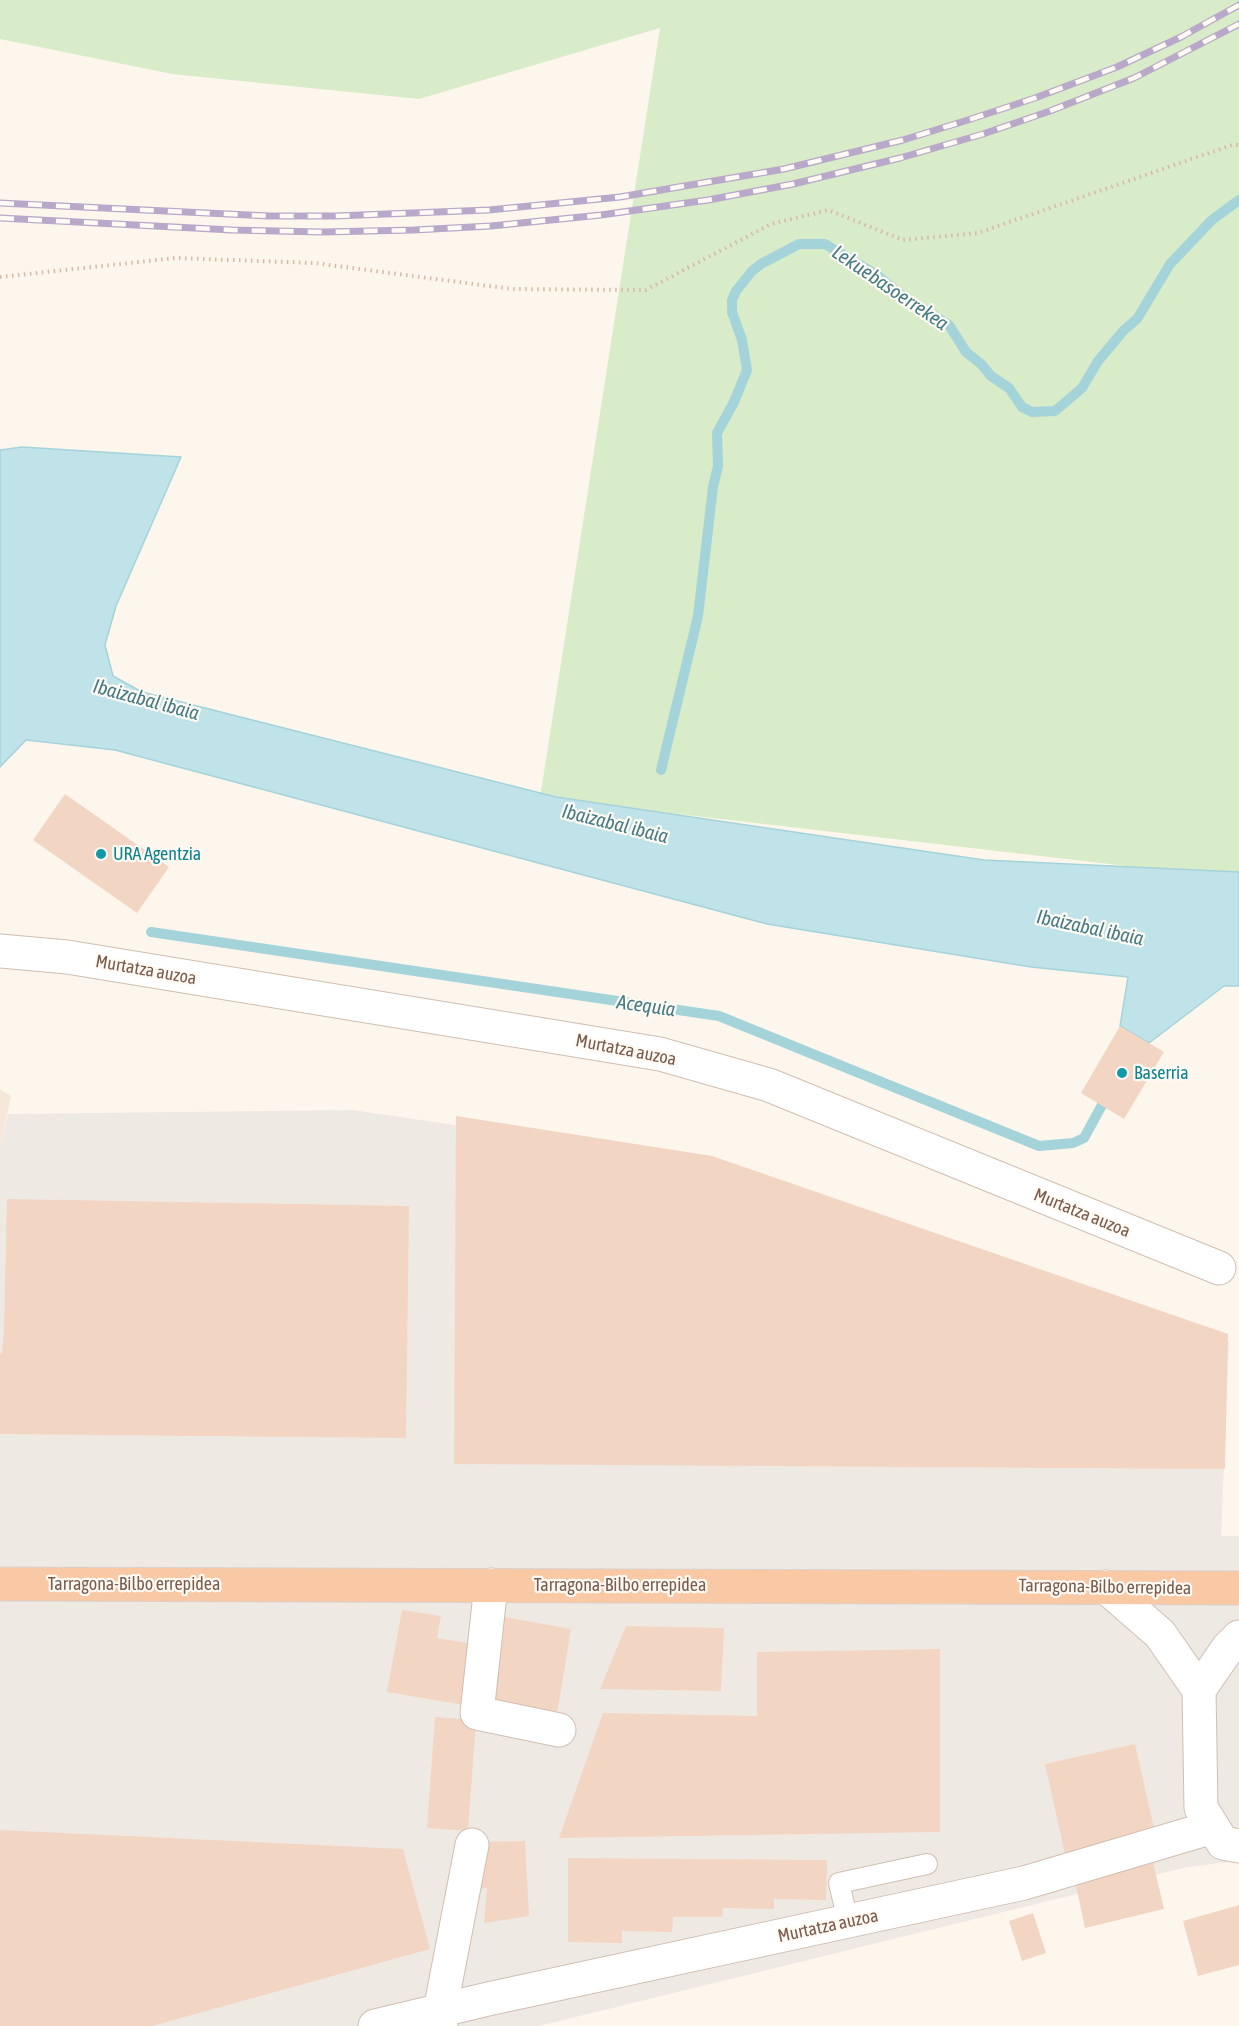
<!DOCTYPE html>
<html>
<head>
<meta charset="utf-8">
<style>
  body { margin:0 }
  canvas { display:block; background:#fdf6ec }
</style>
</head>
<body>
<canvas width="1239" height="2026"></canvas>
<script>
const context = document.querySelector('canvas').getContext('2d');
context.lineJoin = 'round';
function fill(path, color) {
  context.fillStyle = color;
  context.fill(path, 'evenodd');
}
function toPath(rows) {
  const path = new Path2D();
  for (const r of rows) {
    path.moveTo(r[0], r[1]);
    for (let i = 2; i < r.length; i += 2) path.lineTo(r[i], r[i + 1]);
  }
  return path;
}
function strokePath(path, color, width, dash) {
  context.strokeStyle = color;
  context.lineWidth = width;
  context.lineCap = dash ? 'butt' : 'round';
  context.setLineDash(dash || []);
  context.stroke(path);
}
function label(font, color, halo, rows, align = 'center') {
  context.font = font + ' "Asap Condensed",sans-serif';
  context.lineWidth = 4.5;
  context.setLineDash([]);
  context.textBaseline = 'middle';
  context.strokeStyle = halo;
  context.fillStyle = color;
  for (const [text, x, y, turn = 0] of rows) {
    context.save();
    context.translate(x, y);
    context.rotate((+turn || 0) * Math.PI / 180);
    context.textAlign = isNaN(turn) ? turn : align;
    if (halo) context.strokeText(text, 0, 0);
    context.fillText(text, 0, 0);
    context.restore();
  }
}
const residential = toPath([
  [0,1089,11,1096,0,1149]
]);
const industrial = toPath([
  [353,1110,730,1166,1229,1342,1221,1536,1239,1536,1239,1861,1187,1867,539,2026,0,2026,0,1149,8,1114]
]);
const green = toPath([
  [0,0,1239,0,1239,879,540,798,660,28,419,99,172,74,0,39]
]);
const water = toPath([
  [22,447,181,457,116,606,105,645,113,676,142,692,556,797,984,860,1239,872,1239,986,1224,986,1149,1043,1120,1026,1128,977,1031,967,767,924,115,750,26,740,0,767,0,450,22,447]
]);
const stream = toPath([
  [661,770,698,616,713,487,718,466,717,433,734,402,747,370,742,340,732,312,732,300,736,291,752,271,761,264,799,244,825,244,877,275,900,294,949,325,966,352,981,364,991,376,1009,388,1022,407,1032,412,1055,411,1082,388,1098,361,1124,330,1137,319,1170,264,1212,220,1239,200],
  [151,932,719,1016,1039,1146,1073,1143,1084,1138,1102,1105]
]);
const building = toPath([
  [65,794,169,867,137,913,33,840],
  [1120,1026,1164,1052,1124,1119,1081,1093],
  [456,1116,712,1156,1228,1334,1225,1469,454,1464],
  [7,1199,409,1206,406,1438,0,1434,0,1353,2,1353,4,1330],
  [402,1610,441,1616,437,1638,474,1644,464,1705,387,1692],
  [499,1616,571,1629,556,1720,483,1709],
  [626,1626,724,1628,721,1691,600,1689],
  [940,1649,940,1832,559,1838,603,1713,757,1716,757,1652],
  [435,1717,476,1720,468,1831,427,1828],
  [1135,1744,1155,1833,1065,1854,1045,1764],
  [0,1830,403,1849,430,1949,152,2026,0,2026],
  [525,1841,529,1916,484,1923,487,1888,472,1889,479,1842],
  [568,1858,827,1860,826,1900,774,1899,774,1909,723,1908,722,1917,673,1917,672,1932,622,1931,622,1943,568,1942],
  [1153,1862,1164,1909,1085,1928,1075,1881],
  [1239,1905,1239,1965,1198,1976,1183,1921],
  [1033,1913,1046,1953,1022,1961,1009,1921]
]);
const path = toPath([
  [0,277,176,258,314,263,512,289,646,290,771,224,828,210,903,240,978,233,1232,145,1239,145]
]);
const service = toPath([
  [848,1921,839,1883,927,1864]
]);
const minor = toPath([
  [0,951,67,957,660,1054,769,1085,1219,1268],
  [491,1585,477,1713,559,1730],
  [1106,1587,1160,1634,1199,1690],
  [1199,1690,1201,1808,1223,1843,1239,1846],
  [1199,1690,1228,1648,1239,1637],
  [375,2026,488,1999,1024,1883,1213,1827],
  [441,2026,440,2011,472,1845]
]);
const trunk = toPath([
  [0,1584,1239,1588]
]);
const rail = toPath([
  [0,203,269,216,335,216,489,210,620,197,784,169,903,140,968,120,1035,98,1117,67,1181,37,1239,5],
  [0,218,232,230,322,232,414,230,491,226,601,215,708,200,793,184,900,158,983,134,1050,111,1134,78,1239,24]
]);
const markers = [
  [101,854,6,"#0f9aa8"],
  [1122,1073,6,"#0f9aa8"]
];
const cultureNames = [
  ["URA Agentzia",113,854],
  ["Baserria",1134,1073]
];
const streetNames = [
  ["Murtatza auzoa",146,970,10],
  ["Murtatza auzoa",626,1050,11],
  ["Murtatza auzoa",1082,1213,22],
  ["Tarragona-Bilbo errepidea",134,1584],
  ["Tarragona-Bilbo errepidea",620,1585],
  ["Tarragona-Bilbo errepidea",1105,1587,1],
  ["Murtatza auzoa",828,1926,-12]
];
const waterNames = [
  ["Lekuebasoerrekea",890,288,34],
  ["Ibaizabal ibaia",146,700,15],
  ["Ibaizabal ibaia",615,824,14],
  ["Ibaizabal ibaia",1090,928,12],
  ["Acequia",646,1006,8]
];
fill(residential, '#f5e8da');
fill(industrial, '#efe9e4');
fill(green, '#d8ecc9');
fill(water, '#bfe3e8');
strokePath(water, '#a5d3da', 1.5);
strokePath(stream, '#a5d3da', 10);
fill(building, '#f3d5c3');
strokePath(service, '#d1beb0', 22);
strokePath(minor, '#d1beb0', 35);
strokePath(trunk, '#dad1cd', 35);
strokePath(path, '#d9b8a5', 4, [1.5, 4.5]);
strokePath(service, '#fff', 20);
strokePath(minor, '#fff', 33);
strokePath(trunk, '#f9c8a4', 33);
strokePath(rail, '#b9a8c9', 7);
strokePath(rail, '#fffaf3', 4.5, [14]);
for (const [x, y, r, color] of markers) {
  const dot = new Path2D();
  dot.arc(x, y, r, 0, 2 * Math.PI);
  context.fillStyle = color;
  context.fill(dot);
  strokePath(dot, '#fffaf3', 2);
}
label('18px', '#0d838f', '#fffaf3', cultureNames, 'left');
label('18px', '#7a5c4d', '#fffaf3', streetNames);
label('italic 20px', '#437c86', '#fffaf3', waterNames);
</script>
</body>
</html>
